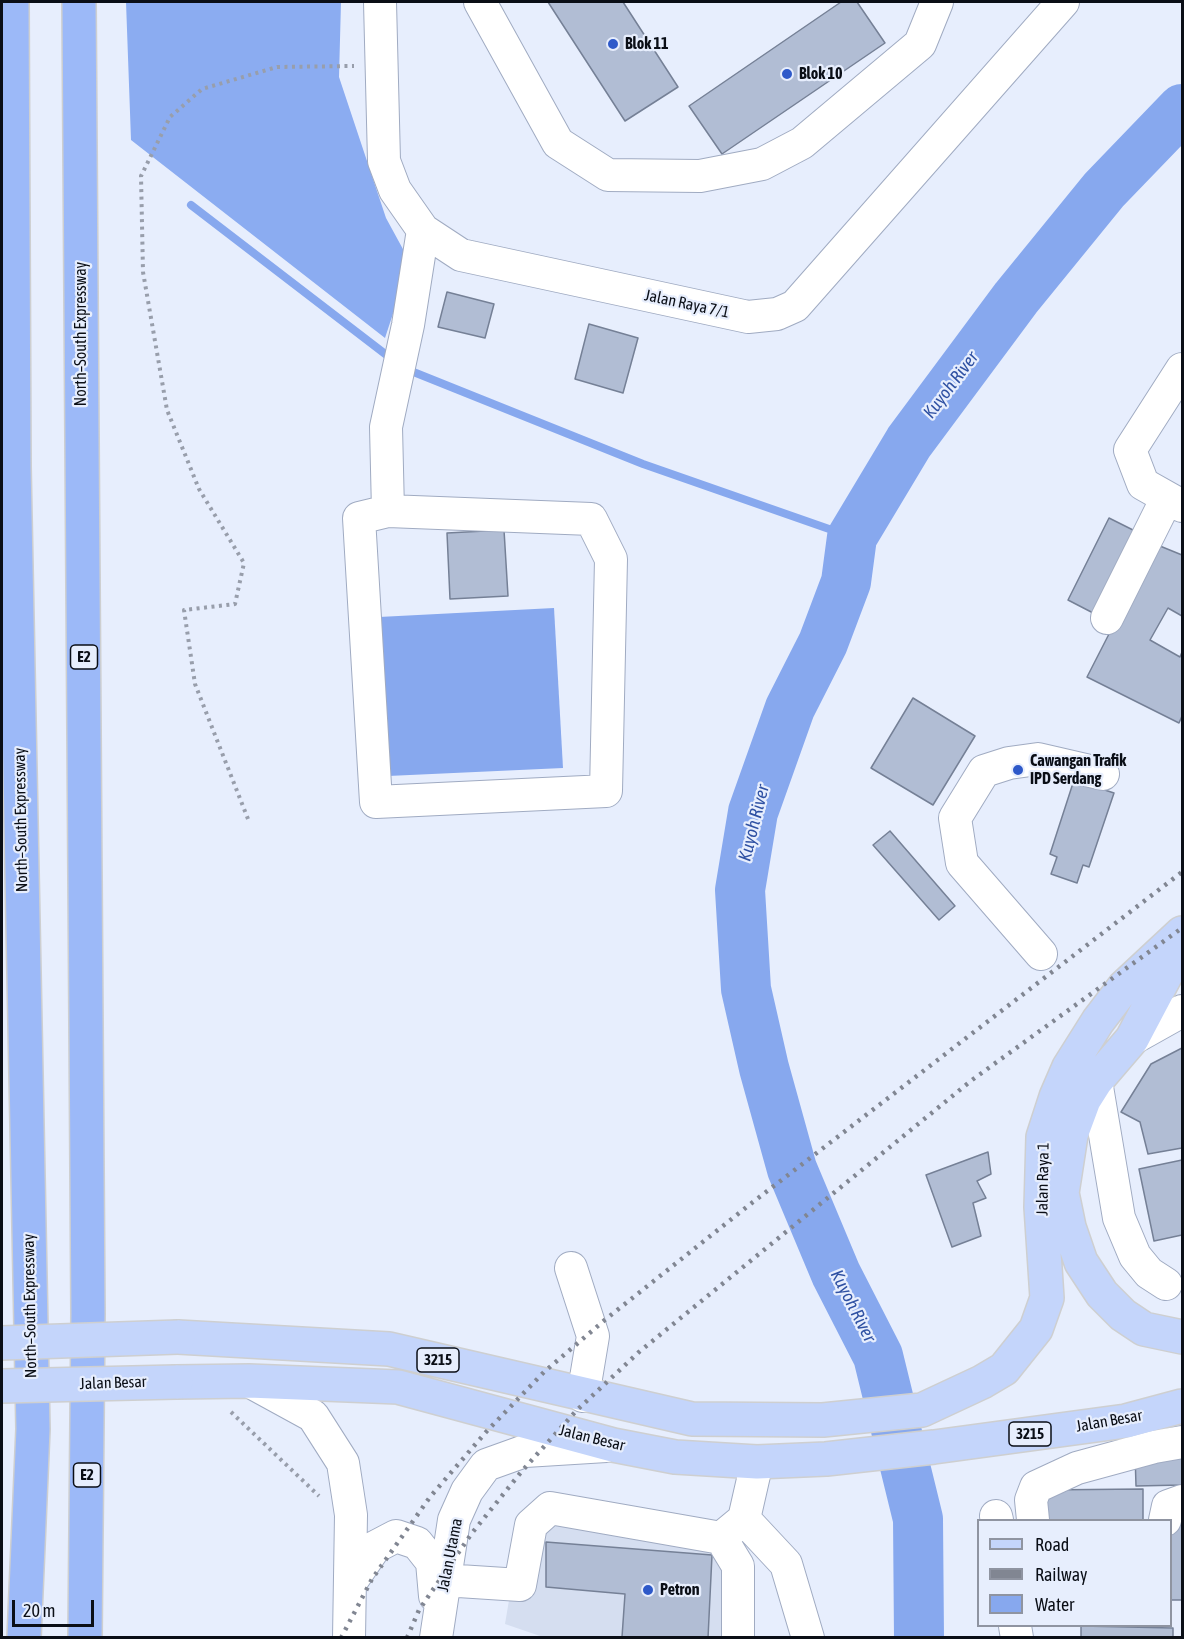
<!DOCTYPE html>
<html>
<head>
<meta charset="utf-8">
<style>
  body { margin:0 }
  #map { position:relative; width:1184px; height:1639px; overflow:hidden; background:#e7eefd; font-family:"Asap Condensed",sans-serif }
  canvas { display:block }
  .frame { position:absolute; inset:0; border:3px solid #0a0e16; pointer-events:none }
  .legend { position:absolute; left:977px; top:1519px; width:195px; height:108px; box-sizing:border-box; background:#e7eefd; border:2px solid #8f94a1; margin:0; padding:8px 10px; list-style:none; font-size:18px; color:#0a0e16 }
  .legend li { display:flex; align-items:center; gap:12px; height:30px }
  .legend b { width:30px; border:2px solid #8f94a1 }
  .scale { position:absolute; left:12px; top:1600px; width:82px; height:27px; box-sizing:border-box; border:3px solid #0a0e16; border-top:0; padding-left:8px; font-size:18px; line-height:21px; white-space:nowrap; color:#0a0e16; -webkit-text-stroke:4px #e7eefd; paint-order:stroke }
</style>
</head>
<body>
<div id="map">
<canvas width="1184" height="1639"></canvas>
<div class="frame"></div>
<ul class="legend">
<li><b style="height:8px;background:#c4d5fb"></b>Road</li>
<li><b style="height:8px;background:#818692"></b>Railway</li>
<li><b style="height:16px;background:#87a8ee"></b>Water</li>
</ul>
<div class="scale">20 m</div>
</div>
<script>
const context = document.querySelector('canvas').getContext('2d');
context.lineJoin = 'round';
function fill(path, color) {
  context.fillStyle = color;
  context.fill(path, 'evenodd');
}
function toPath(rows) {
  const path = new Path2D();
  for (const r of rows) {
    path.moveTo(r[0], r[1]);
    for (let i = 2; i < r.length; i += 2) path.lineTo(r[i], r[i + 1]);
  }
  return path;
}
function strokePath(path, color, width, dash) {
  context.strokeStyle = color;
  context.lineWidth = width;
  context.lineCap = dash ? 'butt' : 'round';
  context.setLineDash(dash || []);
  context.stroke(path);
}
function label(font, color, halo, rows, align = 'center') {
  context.font = font + ' "Asap Condensed",sans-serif';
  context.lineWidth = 4.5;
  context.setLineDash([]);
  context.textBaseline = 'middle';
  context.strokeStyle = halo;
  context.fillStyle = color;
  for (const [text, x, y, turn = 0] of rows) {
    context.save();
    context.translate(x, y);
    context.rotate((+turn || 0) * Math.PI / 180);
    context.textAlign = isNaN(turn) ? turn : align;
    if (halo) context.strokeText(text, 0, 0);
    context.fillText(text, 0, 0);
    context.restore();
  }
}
const built = toPath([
  [523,1517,724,1528,750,1637,543,1637,505,1624]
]);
const forest = toPath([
  [126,2,341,2,339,77,386,218,410,262,385,338,131,140]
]);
const water = toPath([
  [554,608,563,768,388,776,379,617]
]);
const stream = toPath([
  [191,205,393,360],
  [406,369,643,464,852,537]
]);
const river = toPath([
  [919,1638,918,1519,878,1356,836,1274,792,1169,764,1068,746,989,740,890,753,812,790,708,823,643,846,582,852,537,909,442,1016,298,1104,190,1182,109]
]);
const building = toPath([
  [548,2,623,2,678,87,625,121,548,2],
  [841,2,857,2,885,43,722,154,689,106,841,2],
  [447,292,494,304,485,338,438,327,447,292],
  [589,324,638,338,623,393,575,379,589,324],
  [1109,518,1137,532,1097,615,1068,600,1109,518],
  [504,530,508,596,450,599,447,533,504,530],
  [1155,544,1182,555,1182,616,1168,608,1150,640,1180,657,1182,652,1182,716,1179,723,1087,677,1155,544],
  [913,698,975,736,933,805,871,768,913,698],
  [1074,780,1114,793,1089,867,1083,865,1077,883,1051,874,1057,857,1050,854,1074,780],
  [890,831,955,906,939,920,873,845,890,831],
  [1182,1048,1182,1148,1148,1154,1140,1122,1121,1112,1151,1064,1182,1048],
  [988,1152,991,1174,977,1181,986,1198,973,1203,981,1236,952,1247,926,1175,988,1152],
  [1182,1160,1182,1235,1154,1241,1139,1169,1182,1160],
  [1182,1452,1182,1485,1136,1486,1135,1453,1182,1452],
  [1143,1489,1143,1520,1040,1520,1039,1490,1143,1489],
  [1182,1520,1182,1600,1170,1600,1170,1521,1182,1520],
  [546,1542,712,1555,708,1638,622,1637,625,1594,546,1587,546,1542],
  [1081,1626,1173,1628,1173,1638,1081,1638,1081,1626]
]);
const path = toPath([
  [248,819,195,684,184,610,235,604,244,563,199,489,167,410,143,272,141,176,170,117,202,89,277,67,354,66],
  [231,1412,319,1496]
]);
const minor = toPath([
  [380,2,384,161,395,190,423,230,461,255,748,317,777,314,795,306,1063,2],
  [480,2,558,143,608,175,700,176,762,164,802,143,920,44,937,2],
  [1182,369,1130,450,1143,484,1182,506],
  [388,511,591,519,611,559,606,791,376,802,359,518,388,511,386,427,408,325,423,230],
  [1107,618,1167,498],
  [1041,954,962,863,955,818,984,771,1009,763,1038,759,1103,774],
  [1132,1039,1182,1011],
  [1096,1081,1119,1218,1135,1256,1149,1273,1166,1284],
  [571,1268,593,1336,583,1396],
  [249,1381,313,1416,343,1463,351,1515,349,1638],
  [996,1516,997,1520],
  [744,1519,786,1564,808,1638],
  [1033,1520,1031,1500,1036,1487,1077,1468,1154,1447,1182,1442],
  [1165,1520,1168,1506,1182,1501],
  [721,1538,738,1566,738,1638],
  [443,1580,520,1585,531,1525,550,1508,721,1538,744,1519,757,1462],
  [351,1582,375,1547,396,1536,417,1543,432,1562,435,1596],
  [1015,1626,1017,1638],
  [436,1638,454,1520,467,1491,486,1465,525,1451,606,1446]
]);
const major = toPath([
  [1181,946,1132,1039,1096,1081,1084,1100,1071,1135,1062,1193,1069,1227,1081,1262,1102,1294,1123,1315,1144,1329,1182,1337],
  [178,1337,389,1349,692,1419,823,1420,922,1410,982,1382,1004,1369,1036,1329,1047,1298,1041,1207,1043,1137,1056,1097,1069,1067,1098,1021,1124,987,1182,933],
  [176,1382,249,1381,398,1387,613,1445,675,1457,757,1462,826,1459,934,1447,1126,1421,1182,1406]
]);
const highway = toPath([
  [12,2,14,466,33,1429,24,1638],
  [79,2,88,1313,85,1638]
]);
const rail = toPath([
  [341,1638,372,1579,430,1497,486,1432,544,1372,606,1319,753,1202,1182,872],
  [407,1638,419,1610,472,1533,522,1471,576,1411,639,1352,972,1080,1182,928]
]);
const majorBridge = toPath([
  [2,1343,178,1337],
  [2,1386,176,1382]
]);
const markers = [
  [613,44,6,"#2e59c9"],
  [787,74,6,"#2e59c9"],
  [1018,770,6,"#2e59c9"],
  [648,1590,6,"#2e59c9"]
];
const shields = [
  [84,657,27],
  [438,1360,42],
  [1030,1434,42],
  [87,1475,27]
];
const shieldNames = [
  ["E2",84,657],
  ["3215",438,1360],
  ["3215",1030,1434],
  ["E2",87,1475]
];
const poiNames = [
  ["Blok 11",625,44],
  ["Blok 10",799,74],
  ["Cawangan Trafik",1030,761],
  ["IPD Serdang",1030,779],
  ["Petron",660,1590]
];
const streetNames = [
  ["Jalan Raya 7/1",687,304,12],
  ["North–South Expressway",81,334,-90],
  ["North–South Expressway",21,820,-91],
  ["Jalan Raya 1",1043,1179,-89],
  ["North–South Expressway",30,1306,-91],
  ["Jalan Besar",113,1383,-2],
  ["Jalan Besar",1109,1421,-10],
  ["Jalan Besar",592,1438,14],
  ["Jalan Utama",450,1555,-79]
];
const waterNames = [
  ["Kuyoh River",951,385,-53],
  ["Kuyoh River",754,823,-76],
  ["Kuyoh River",853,1306,63]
];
fill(built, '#d5def0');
fill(forest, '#8bacf1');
fill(water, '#87a8ee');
strokePath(stream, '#87a8ee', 8);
strokePath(river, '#87a8ee', 50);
fill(building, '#b1bdd4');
strokePath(building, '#758096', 1.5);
strokePath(minor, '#a0abc2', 34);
strokePath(major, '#cecfd0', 36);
strokePath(highway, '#cecfd0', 36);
strokePath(path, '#989eab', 4, [3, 4.5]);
strokePath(minor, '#fff', 32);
strokePath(major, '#c4d5fb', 33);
strokePath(highway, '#9cb9f8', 33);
strokePath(rail, '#818692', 4.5, [3, 6]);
strokePath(majorBridge, '#cecfd0', 36, []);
strokePath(majorBridge, '#c4d5fb', 33);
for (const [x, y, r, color] of markers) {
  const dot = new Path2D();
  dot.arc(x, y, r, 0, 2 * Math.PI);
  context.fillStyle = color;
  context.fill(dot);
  strokePath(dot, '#e7eefd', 2);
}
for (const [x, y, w] of shields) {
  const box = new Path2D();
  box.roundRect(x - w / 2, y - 12, w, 24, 4.5);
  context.fillStyle = '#e7eefd';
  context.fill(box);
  strokePath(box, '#0a0e16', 1.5);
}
label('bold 15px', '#0a0e16', null, shieldNames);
label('bold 16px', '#0a0e16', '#e7eefd', poiNames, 'left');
label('16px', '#0a0e16', '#e7eefd', streetNames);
label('italic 18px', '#2f51a3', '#e7eefd', waterNames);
</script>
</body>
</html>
